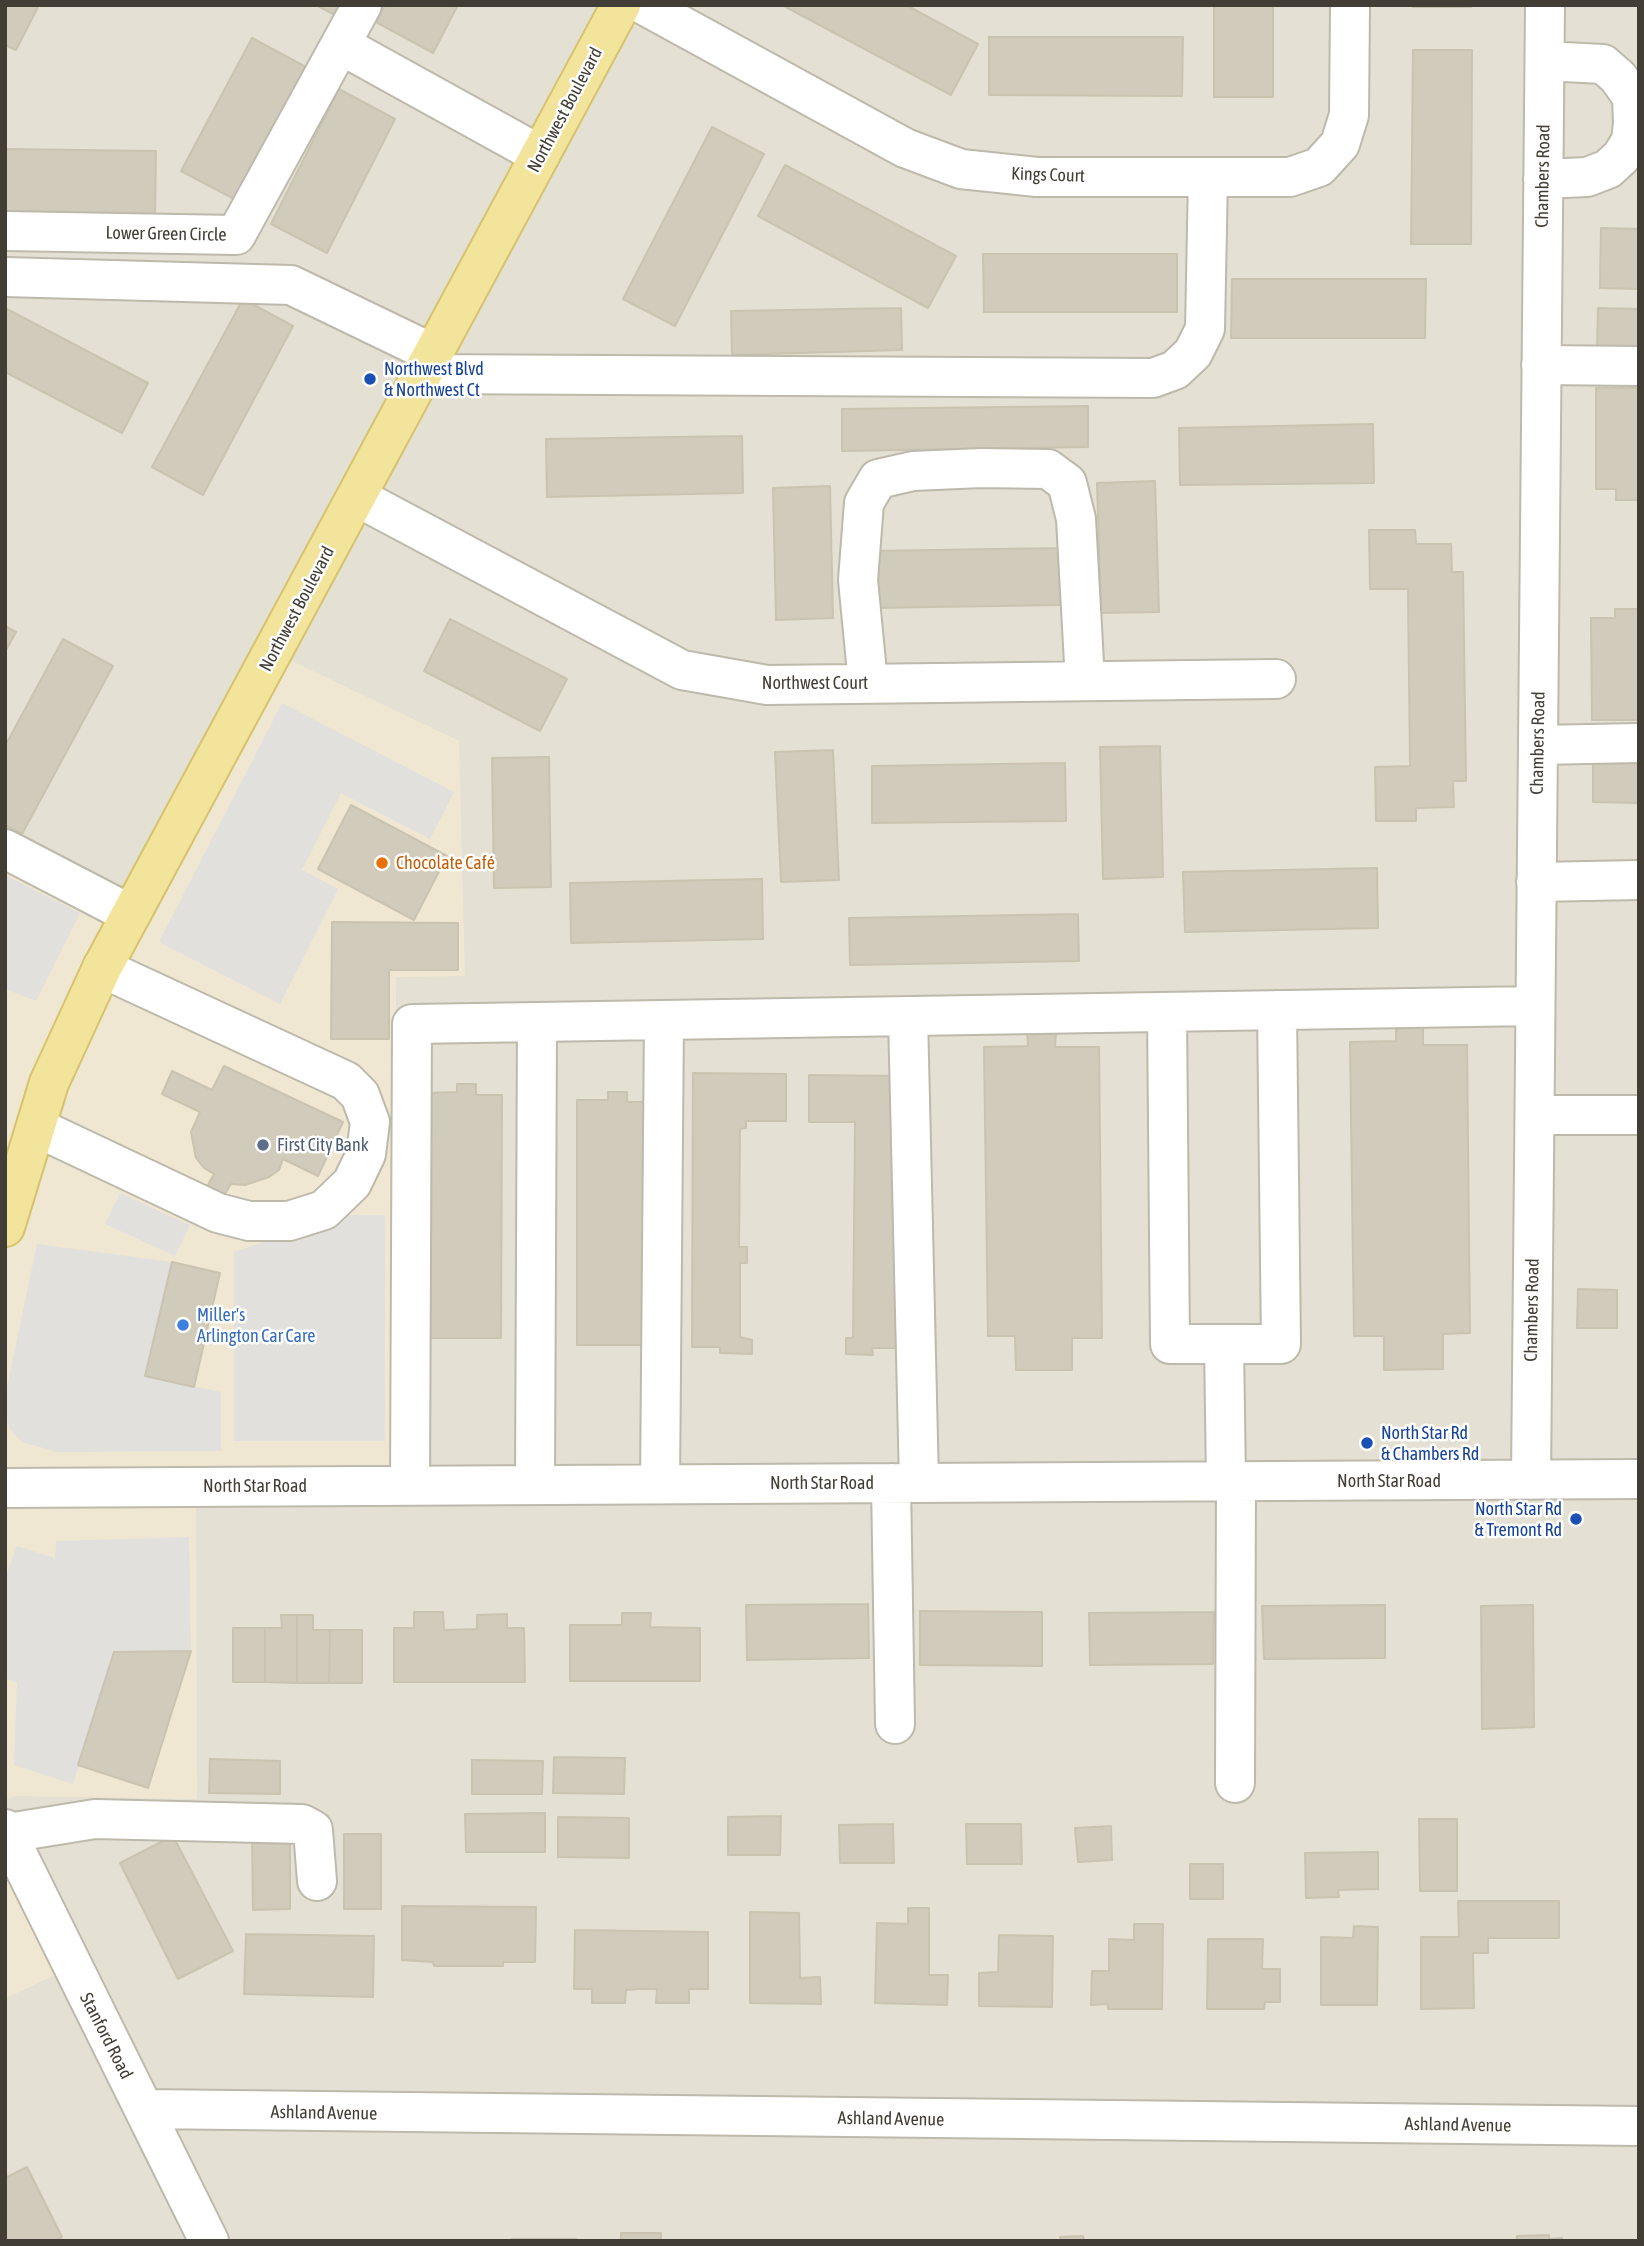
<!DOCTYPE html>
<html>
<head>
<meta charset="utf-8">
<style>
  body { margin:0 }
  #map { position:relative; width:1644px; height:2246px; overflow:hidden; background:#f0eee5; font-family:"Asap Condensed",sans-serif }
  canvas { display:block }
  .frame { position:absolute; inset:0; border:7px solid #423e35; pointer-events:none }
</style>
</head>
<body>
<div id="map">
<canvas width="1644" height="2246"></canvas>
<div class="frame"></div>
</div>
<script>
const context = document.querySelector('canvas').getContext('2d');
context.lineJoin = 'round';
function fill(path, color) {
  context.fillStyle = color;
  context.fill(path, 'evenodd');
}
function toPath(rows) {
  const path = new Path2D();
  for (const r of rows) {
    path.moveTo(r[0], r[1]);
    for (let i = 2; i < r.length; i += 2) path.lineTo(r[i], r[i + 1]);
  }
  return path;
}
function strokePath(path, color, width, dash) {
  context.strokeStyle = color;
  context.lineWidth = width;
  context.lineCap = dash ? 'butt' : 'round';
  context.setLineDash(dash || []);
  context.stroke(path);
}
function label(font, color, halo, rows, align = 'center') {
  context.font = font + ' "Asap Condensed",sans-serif';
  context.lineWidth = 5;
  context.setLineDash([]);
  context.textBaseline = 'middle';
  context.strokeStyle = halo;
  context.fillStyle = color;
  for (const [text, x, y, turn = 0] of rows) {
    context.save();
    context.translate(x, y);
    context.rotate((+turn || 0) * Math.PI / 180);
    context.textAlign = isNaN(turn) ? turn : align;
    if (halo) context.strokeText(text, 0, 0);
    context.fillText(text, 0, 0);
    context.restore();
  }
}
const residential = toPath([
  [5,5,1639,5,1639,2241,5,2241,5,1998,63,1971,5,1865,5,1799,17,1796,196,1493,390,1492,396,977,465,975,116,926,5,869]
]);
const commercial = toPath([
  [267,649,459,741,465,976,396,977,390,1493,196,1494,197,1799,17,1796,5,1799,5,869,116,926],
  [5,1865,63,1971,5,1998]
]);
const parking = toPath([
  [282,703,454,792,430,839,341,793,302,870,338,889,280,1004,159,942],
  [5,875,80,913,36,1001,5,989],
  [120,1193,190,1225,175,1256,105,1224],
  [344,1215,385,1215,385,1441,234,1441,234,1252],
  [37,1244,172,1262,145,1376,221,1392,221,1451,57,1452,22,1442,9,1428,5,1397],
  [189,1537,191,1651,114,1653,73,1784,14,1765,17,1683,5,1678,5,1579,17,1546,55,1558,56,1541]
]);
const building = toPath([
  [5,5,39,5,16,50,5,45,5,5],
  [316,5,340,5,335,15,316,5],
  [385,5,458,5,433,53,376,22,385,5],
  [782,5,906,5,978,44,951,95,782,5],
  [1214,5,1273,5,1273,97,1214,97,1214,5],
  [1413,5,1471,5,1471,7,1413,7,1413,5],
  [989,37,1183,37,1182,96,989,95,989,37],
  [252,38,306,67,236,200,181,171,252,38],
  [1413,50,1472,50,1471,244,1411,244,1413,50],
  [339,89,395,119,327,253,271,224,339,89],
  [712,127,764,154,675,326,623,299,712,127],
  [5,149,156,151,155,215,5,213,5,149],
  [785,165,956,256,928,308,758,216,785,165],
  [1601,228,1639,229,1639,289,1600,288,1601,228],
  [983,254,1177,254,1177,312,984,312,983,254],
  [1232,279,1426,279,1425,338,1231,338,1232,279],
  [243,299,293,326,203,495,152,467,243,299],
  [5,308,148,383,122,433,5,372,5,308],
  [901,308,902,350,732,355,731,311,901,308],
  [1598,308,1639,309,1639,352,1597,352,1598,308],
  [1596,388,1639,388,1639,500,1616,500,1616,489,1596,489,1596,388],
  [1088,406,1088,447,842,451,842,409,1088,406],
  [1373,424,1374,483,1180,485,1179,428,1373,424],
  [742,436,743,493,547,497,546,439,742,436],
  [1155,481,1159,612,1101,613,1097,483,1155,481],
  [830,486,833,618,776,620,773,488,830,486],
  [1369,530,1415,530,1416,544,1451,544,1452,572,1463,572,1466,781,1453,781,1454,807,1416,808,1416,821,1376,821,1375,767,1410,766,1408,589,1370,589,1369,530],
  [1061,548,1062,605,869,608,869,551,1061,548],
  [1615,609,1639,609,1639,720,1592,720,1591,618,1615,618,1615,609],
  [450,619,567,679,540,731,424,671,450,619],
  [5,626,16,632,5,652,5,626],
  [63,639,113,666,22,834,5,825,5,746,63,639],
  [1160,746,1163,877,1103,879,1100,747,1160,746],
  [833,750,839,880,781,882,775,752,833,750],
  [549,757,551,887,494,888,492,758,549,757],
  [1593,759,1639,759,1639,803,1593,802,1593,759],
  [1065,763,1066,821,872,823,872,766,1065,763],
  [351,805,447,856,414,920,318,869,351,805],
  [1377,868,1378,928,1185,932,1183,872,1377,868],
  [762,879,763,939,571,943,570,883,762,879],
  [1078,914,1079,961,850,965,849,918,1078,914],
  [332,922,458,923,458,970,389,970,389,1039,331,1039,332,922],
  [1423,1027,1423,1045,1467,1045,1470,1333,1443,1334,1443,1369,1384,1370,1384,1336,1354,1336,1350,1042,1396,1041,1396,1028,1423,1027],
  [1056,1030,1055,1047,1099,1047,1102,1338,1072,1338,1072,1370,1016,1370,1015,1336,988,1336,984,1047,1028,1046,1027,1031,1056,1030],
  [224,1066,343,1122,318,1176,283,1159,279,1170,269,1177,245,1185,231,1184,220,1202,204,1192,214,1174,204,1168,196,1158,191,1132,200,1112,162,1094,172,1071,212,1090,224,1066],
  [693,1073,786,1074,786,1121,746,1121,746,1128,740,1129,739,1247,747,1247,747,1263,740,1263,740,1337,752,1340,752,1354,720,1353,720,1347,692,1347,693,1073],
  [809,1075,900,1076,899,1348,872,1348,873,1355,846,1354,846,1338,853,1338,855,1122,809,1122,809,1075],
  [457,1084,476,1084,476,1095,502,1095,501,1338,424,1338,427,1093,457,1092,457,1084],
  [608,1092,627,1092,627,1102,653,1102,654,1345,577,1345,577,1100,608,1100,608,1092],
  [172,1262,220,1273,194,1387,145,1376,172,1262],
  [1578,1289,1617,1290,1617,1328,1577,1328,1578,1289],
  [868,1604,869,1658,747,1660,746,1605,868,1604],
  [1385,1605,1385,1658,1264,1659,1262,1606,1385,1605],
  [1533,1605,1534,1727,1482,1729,1481,1606,1533,1605],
  [920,1611,1042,1612,1042,1666,920,1665,920,1611],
  [414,1612,443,1612,444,1630,477,1629,477,1615,507,1614,507,1628,524,1628,525,1682,394,1682,394,1628,414,1628,414,1612],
  [1214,1612,1213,1664,1090,1665,1089,1613,1214,1612],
  [622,1613,651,1613,650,1627,700,1628,700,1681,570,1681,570,1625,622,1625,622,1613],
  [281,1615,297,1615,297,1683,265,1682,265,1628,282,1628,281,1615],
  [297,1615,313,1615,313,1630,330,1630,329,1683,297,1683,297,1615],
  [233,1628,265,1628,265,1682,233,1682,233,1628],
  [330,1630,362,1630,362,1683,329,1683,330,1630],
  [191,1651,148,1788,78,1765,114,1652,191,1651],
  [554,1757,625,1758,624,1794,553,1793,554,1757],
  [210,1759,280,1761,280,1794,209,1793,210,1759],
  [472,1760,543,1761,542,1794,472,1794,472,1760],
  [545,1813,545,1852,466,1852,465,1814,545,1813],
  [781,1816,780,1855,728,1855,728,1817,781,1816],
  [558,1817,629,1818,629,1858,558,1857,558,1817],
  [1419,1819,1457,1819,1457,1891,1420,1891,1419,1819],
  [893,1824,894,1863,840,1863,839,1825,893,1824],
  [966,1824,1021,1824,1022,1864,967,1864,966,1824],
  [1111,1826,1112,1860,1078,1862,1075,1828,1111,1826],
  [290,1833,290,1909,253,1910,252,1834,290,1833],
  [344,1834,381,1834,381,1909,344,1909,344,1834],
  [173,1836,233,1951,178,1979,120,1863,173,1836],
  [1378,1852,1378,1889,1338,1890,1339,1897,1306,1898,1305,1853,1378,1852],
  [1190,1864,1223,1864,1223,1899,1190,1899,1190,1864],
  [1458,1901,1559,1901,1559,1938,1488,1938,1488,1953,1473,1953,1474,2008,1421,2009,1421,1937,1459,1937,1458,1901],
  [402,1906,536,1907,535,1962,503,1962,503,1966,434,1966,433,1962,402,1960,402,1906],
  [908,1908,929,1908,929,1975,948,1975,947,2005,875,2003,877,1923,908,1924,908,1908],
  [750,1912,799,1913,800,1978,820,1977,821,2004,750,2003,750,1912],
  [1134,1924,1163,1924,1162,2009,1108,2009,1108,2004,1091,2005,1092,1971,1109,1971,1109,1939,1134,1940,1134,1924],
  [1354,1926,1378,1927,1377,2005,1321,2005,1321,1937,1353,1938,1354,1926],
  [575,1930,708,1932,708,1989,689,1989,689,2003,656,2003,657,1989,638,1989,626,1990,625,2003,592,2003,592,1989,574,1989,575,1930],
  [246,1934,374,1936,373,1997,244,1994,246,1934],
  [999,1935,1053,1936,1052,2007,979,2006,979,1973,998,1972,999,1935],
  [1208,1939,1263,1939,1262,1969,1280,1969,1280,2002,1265,2002,1264,2009,1207,2009,1208,1939],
  [27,2167,62,2237,55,2241,7,2241,5,2238,5,2178,27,2167],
  [621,2233,661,2233,661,2241,621,2241,621,2233],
  [1549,2235,1549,2239,1562,2238,1562,2241,1517,2241,1517,2236,1549,2235],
  [1083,2236,1084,2240,1126,2241,1060,2241,1060,2237,1083,2236],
  [511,2239,576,2239,576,2241,511,2241,511,2239]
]);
const minor = toPath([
  [644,5,905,148,961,169,1037,177,1290,177,1319,167,1340,144,1349,115,1350,5],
  [341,45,540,155],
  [1543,179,1587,177,1608,169,1621,157,1631,141,1633,123,1632,97,1618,77,1603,64,1545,61],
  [5,231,236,235,362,5],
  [5,277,291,285,434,354],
  [1541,365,1639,366],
  [423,374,1153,378,1175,370,1193,353,1205,329,1208,177],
  [357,497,682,670,767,685,1276,679],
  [868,683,858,580,864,503,878,479,913,471,982,468,1048,469,1067,483,1076,519,1085,681],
  [1538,745,1639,743],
  [5,849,130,914],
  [1536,882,1639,880],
  [1167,1012,1170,1344,1281,1344,1277,1010],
  [908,1016,919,1482],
  [1535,1115,1639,1115],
  [36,1127,218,1213,249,1221,289,1221,324,1210,352,1183,366,1154,370,1122,360,1095,346,1081,102,968],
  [1224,1344,1226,1481],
  [1531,1480,1545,5],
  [891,1483,895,1724],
  [660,1484,664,1020],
  [410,1485,412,1024,1535,1006],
  [535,1485,537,1022],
  [5,1488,1639,1479],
  [1235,1783,1236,1481],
  [5,1829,209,2241],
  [8,1833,95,1819,302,1824,313,1830,317,1881],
  [144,2109,1639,2126]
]);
const major = toPath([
  [5,1227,49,1083,102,968,621,5]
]);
const markers = [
  [370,379,7,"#1a4fb4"],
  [382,863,7,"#e8710a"],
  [263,1145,7,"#5c6f8a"],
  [183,1325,7,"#3f7fe0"],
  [1367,1443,7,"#1a4fb4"],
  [1576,1519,7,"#1a4fb4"]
];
const streetNames = [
  ["Northwest Boulevard",565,110,-62],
  ["Kings Court",1048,175,2],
  ["Chambers Road",1543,176,-89],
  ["Lower Green Circle",166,234,1],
  ["Northwest Boulevard",297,609,-62],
  ["Northwest Court",815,683],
  ["Chambers Road",1538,743,-89],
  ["Chambers Road",1532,1310,-89],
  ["North Star Road",1389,1481],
  ["North Star Road",822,1483],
  ["North Star Road",255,1486],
  ["Stanford Road",106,2036,63],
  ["Ashland Avenue",324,2113,1],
  ["Ashland Avenue",891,2119,1],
  ["Ashland Avenue",1458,2125,1]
];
const transitNames = [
  ["Northwest Blvd",384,369],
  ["& Northwest Ct",384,390],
  ["North Star Rd",1381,1433],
  ["& Chambers Rd",1381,1454],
  ["North Star Rd",1562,1509,"right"],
  ["& Tremont Rd",1562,1530,"right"]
];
const foodNames = [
  ["Chocolate Café",396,863]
];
const serviceNames = [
  ["First City Bank",277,1145]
];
const shopNames = [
  ["Miller's",197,1315],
  ["Arlington Car Care",197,1336]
];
fill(residential, '#e4e0d3');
fill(commercial, '#f0e7d2');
fill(parking, '#e1e0dd');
fill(building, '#d0cbbb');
strokePath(building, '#cac3b0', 2);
strokePath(minor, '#bdb9ab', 42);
strokePath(major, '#d6c36d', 42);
strokePath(minor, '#fff', 38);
strokePath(major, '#f3e49b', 38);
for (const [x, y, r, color] of markers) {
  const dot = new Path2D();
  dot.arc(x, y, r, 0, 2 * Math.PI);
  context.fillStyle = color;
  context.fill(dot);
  strokePath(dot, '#fff', 2.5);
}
label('18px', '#423e35', '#fff', streetNames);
label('18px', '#164399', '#fff', transitNames, 'left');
label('18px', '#c56008', '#fff', foodNames, 'left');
label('18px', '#4e5e75', '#fff', serviceNames, 'left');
label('18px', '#366cbe', '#fff', shopNames, 'left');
</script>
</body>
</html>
